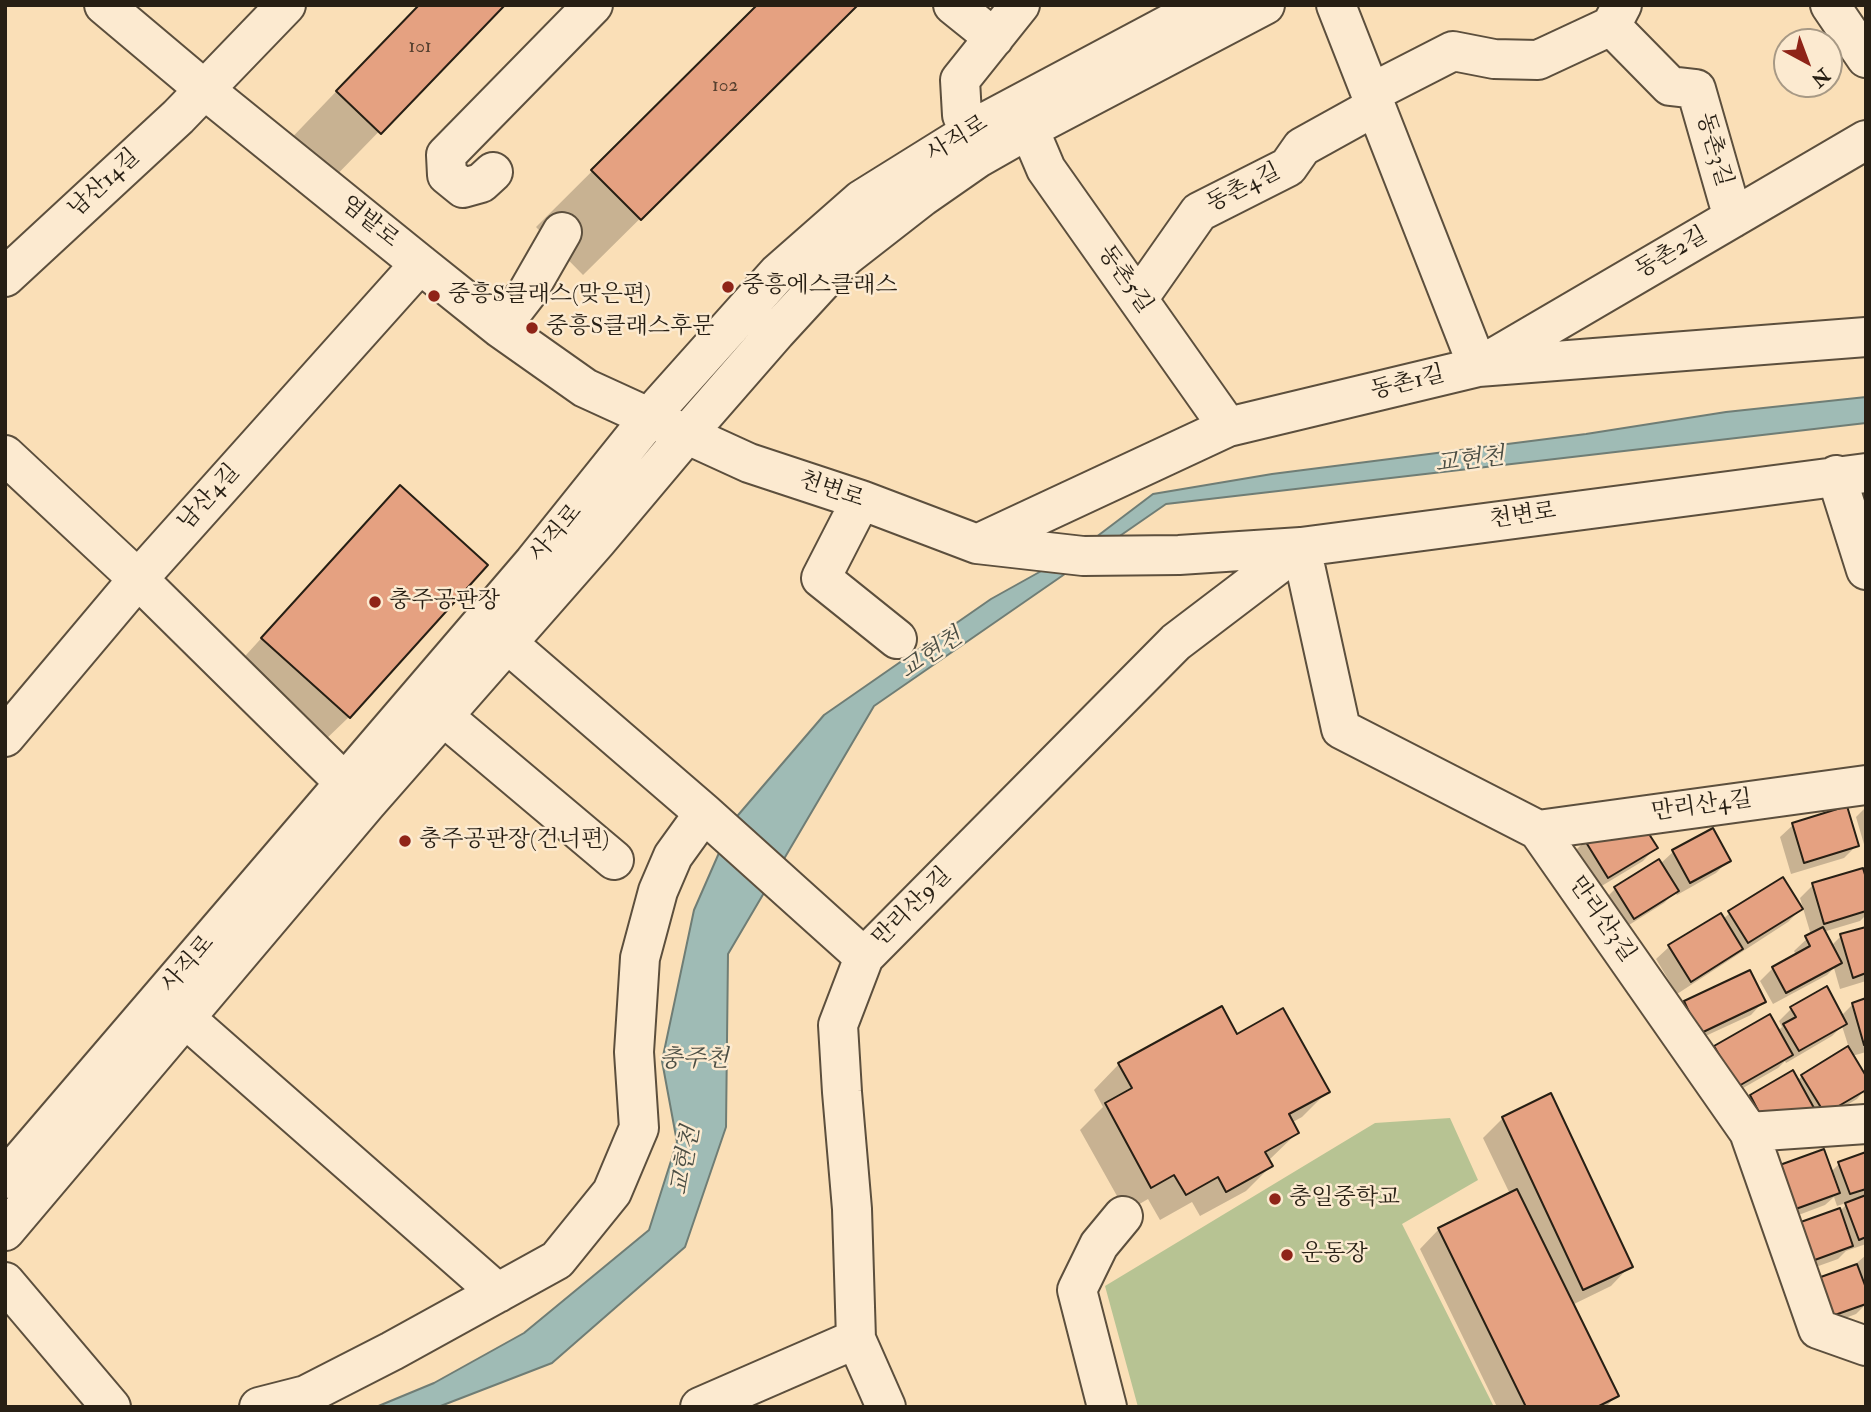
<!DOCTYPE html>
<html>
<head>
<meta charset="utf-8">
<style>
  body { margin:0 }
  #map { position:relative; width:1871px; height:1412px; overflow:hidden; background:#fadfb7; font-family:"IM FELL Double Pica",serif }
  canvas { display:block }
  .frame { position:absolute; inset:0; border:7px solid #271f14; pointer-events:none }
  .north { position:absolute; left:1773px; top:28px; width:70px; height:70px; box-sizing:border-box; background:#fcead0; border:2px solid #a79985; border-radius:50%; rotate:139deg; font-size:19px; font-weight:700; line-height:28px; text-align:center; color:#271f14 }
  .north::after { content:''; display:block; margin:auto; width:24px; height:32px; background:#8f2418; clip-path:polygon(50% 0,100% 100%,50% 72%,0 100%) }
</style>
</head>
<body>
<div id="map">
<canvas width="1871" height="1412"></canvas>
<div class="frame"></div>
<div class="north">N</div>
</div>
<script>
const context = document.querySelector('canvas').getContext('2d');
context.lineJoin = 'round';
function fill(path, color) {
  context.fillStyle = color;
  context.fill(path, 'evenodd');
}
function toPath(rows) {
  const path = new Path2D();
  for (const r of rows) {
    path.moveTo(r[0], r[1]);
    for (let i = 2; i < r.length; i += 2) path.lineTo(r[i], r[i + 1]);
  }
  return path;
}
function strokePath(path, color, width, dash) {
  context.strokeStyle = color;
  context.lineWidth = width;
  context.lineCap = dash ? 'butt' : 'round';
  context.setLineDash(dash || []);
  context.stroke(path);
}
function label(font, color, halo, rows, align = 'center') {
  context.font = font + ' "IM FELL Double Pica","Noto Serif KR",serif';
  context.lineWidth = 5;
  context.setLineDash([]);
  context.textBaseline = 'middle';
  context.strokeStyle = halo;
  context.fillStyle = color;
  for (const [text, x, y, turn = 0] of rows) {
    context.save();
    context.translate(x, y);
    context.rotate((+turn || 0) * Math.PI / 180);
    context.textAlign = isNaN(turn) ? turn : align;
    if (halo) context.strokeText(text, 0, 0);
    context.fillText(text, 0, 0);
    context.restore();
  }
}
const green = toPath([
  [1450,1118,1478,1180,1402,1224,1494,1407,1138,1407,1105,1286,1375,1123]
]);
const water = toPath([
  [1866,397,1866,423,1166,504,874,706,728,954,726,1127,685,1247,552,1363,438,1407,376,1407,434,1383,524,1333,649,1230,677,1142,662,1061,694,910,733,821,824,715,991,599,1079,550,1153,494,1272,474,1586,434,1726,412,1866,397]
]);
const shadow = toPath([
  [419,5,502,5,323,189,281,149],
  [759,5,856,5,583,275,536,227],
  [400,487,486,565,349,717,323,742,237,665,375,513],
  [1866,807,1866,851,1856,817],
  [1793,825,1857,845,1844,858,1791,874,1780,837],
  [1585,841,1655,848,1643,861,1595,890,1572,854],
  [1673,852,1729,860,1716,873,1677,895,1675,892,1664,903,1621,930,1603,901,1615,889,1660,864],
  [1866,866,1866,915,1860,921,1823,932,1831,946,1841,936,1866,929,1866,981,1840,989,1834,968,1827,975,1773,1004,1760,981,1773,968,1796,955,1794,951,1811,935,1800,898,1813,885,1861,870],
  [1801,909,1788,922,1677,994,1656,959,1669,947,1723,919,1730,913],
  [1866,1000,1866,1052,1852,1056,1862,1072,1866,1068,1866,1100,1863,1092,1857,1099,1812,1126,1799,1121,1738,1109,1751,1096,1797,1081,1802,1076,1849,1048,1842,1026,1832,1036,1786,1063,1785,1061,1778,1068,1724,1099,1702,1061,1715,1048,1778,1031,1782,1027,1779,1021,1792,1008,1841,1016,1853,1004],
  [1685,1002,1763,1002,1751,1015,1686,1045,1672,1015],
  [1237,1036,1328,1091,1302,1117,1291,1123,1297,1133,1268,1161,1271,1166,1246,1191,1200,1216,1192,1202,1160,1220,1148,1199,1126,1212,1080,1130,1103,1107,1094,1090,1119,1064],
  [1503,1118,1630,1266,1611,1286,1572,1305,1616,1396,1606,1407,1497,1407,1420,1249,1439,1229,1510,1194,1483,1138],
  [1866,1154,1866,1244,1846,1251,1838,1259,1799,1273,1839,1212,1849,1202,1837,1206,1834,1197,1825,1205,1780,1222,1839,1164],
  [1866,1255,1866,1304,1856,1314,1819,1328,1851,1268]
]);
const building = toPath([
  [419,5,505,5,381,134,336,91,419,5],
  [757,5,858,5,641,220,591,170,757,5],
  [400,485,488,565,350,718,261,638,400,485],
  [1847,806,1859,846,1804,863,1792,823,1847,806],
  [1640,820,1658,848,1608,878,1584,839,1640,820],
  [1713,828,1731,861,1690,883,1672,850,1713,828],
  [1659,859,1679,891,1634,919,1614,887,1659,859],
  [1863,868,1866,878,1866,911,1824,924,1812,883,1863,868],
  [1783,877,1803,909,1748,943,1728,911,1783,877],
  [1721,913,1743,949,1691,982,1668,945,1721,913],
  [1823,927,1842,963,1786,993,1772,967,1810,946,1805,936,1823,927],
  [1866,927,1866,973,1853,978,1840,934,1866,927],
  [1750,970,1766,1002,1699,1034,1684,1001,1750,970],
  [1827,986,1847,1024,1799,1051,1783,1024,1796,1017,1790,1007,1827,986],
  [1866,998,1866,1044,1864,1045,1852,1003,1866,998],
  [1222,1006,1237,1034,1283,1008,1330,1092,1289,1114,1299,1133,1265,1152,1273,1166,1226,1192,1218,1177,1186,1195,1174,1175,1151,1188,1105,1103,1132,1088,1118,1063,1222,1006],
  [1770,1014,1793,1055,1737,1087,1714,1046,1770,1014],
  [1848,1046,1866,1076,1866,1090,1825,1114,1801,1075,1848,1046],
  [1793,1070,1814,1108,1804,1114,1762,1118,1750,1095,1793,1070],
  [1551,1093,1633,1267,1583,1290,1502,1117,1551,1093],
  [1824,1149,1840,1193,1793,1210,1777,1166,1824,1149],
  [1866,1152,1866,1189,1850,1194,1838,1162,1866,1152],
  [1517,1189,1619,1396,1597,1407,1526,1407,1438,1228,1517,1189],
  [1866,1195,1866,1237,1859,1240,1845,1203,1866,1195],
  [1840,1208,1853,1246,1812,1261,1798,1223,1840,1208],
  [1857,1264,1866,1288,1866,1304,1832,1316,1818,1278,1857,1264]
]);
const minor = toPath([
  [104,5,205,90,420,264,500,328,585,388,749,463,861,500,977,544,1083,556,1179,555,1301,547,1866,473],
  [953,5,994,38],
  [1336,5,1478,367,1866,140],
  [1622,5,1611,26,1670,86,1696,89,1733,218],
  [1830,5,1866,58],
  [1371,93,1453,51,1494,59,1538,60,1611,26],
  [1029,129,1046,169,1228,427],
  [969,133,962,115,960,80,1020,5],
  [493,172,481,183,463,188,447,175,446,155,593,5],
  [5,277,178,117,286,5],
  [1138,299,1199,212,1288,167,1302,147,1376,106],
  [500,328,527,293,562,232],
  [5,455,138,579,345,783],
  [1836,475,1866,570],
  [861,500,821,578,897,639],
  [977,544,1228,427,1478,367,1866,337],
  [507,643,704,813,864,957],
  [443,716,614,860],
  [5,737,138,579,420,264],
  [1538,830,1866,785],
  [185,1018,498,1293],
  [1749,1132,1866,1124],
  [5,1179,534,562,660,405,778,273,861,200,991,119,1205,5],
  [5,1231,367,803,597,541,687,434,776,332,845,257,922,197,978,158,1029,129,1265,5],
  [5,1282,111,1407],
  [259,1407,306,1395,392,1351,557,1260,612,1192,639,1128,634,1052,640,958,658,891,673,856,704,813],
  [700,1407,856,1339],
  [886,1407,856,1339,852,1209,842,1092,838,1025,864,957,1176,642,1301,547,1341,729,1538,830,1749,1132,1818,1329,1866,1346],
  [1107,1407,1077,1290,1099,1245,1123,1216]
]);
const markers = [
  [728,287,7,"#8f2418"],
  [434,296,7,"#8f2418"],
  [532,328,7,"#8f2418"],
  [375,602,7,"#8f2418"],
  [405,841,7,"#8f2418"],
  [1275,1199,7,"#8f2418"],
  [1287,1255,7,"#8f2418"]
];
const numberNames = [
  ["101",420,48],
  ["102",725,87]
];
const streetNames = [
  ["사직로",958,140,-32],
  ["동촌3길",1713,150,74],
  ["남산14길",105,184,-43],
  ["동촌4길",1244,189,-27],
  ["염밭로",369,223,39],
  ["동촌2길",1672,254,-30],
  ["동촌5길",1124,280,55],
  ["동촌1길",1408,384,-14],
  ["천변로",831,491,19],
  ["남산4길",210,498,-48],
  ["천변로",1523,517,-8],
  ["사직로",557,534,-50],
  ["만리산4길",1702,807,-8],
  ["만리산9길",913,908,-45],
  ["만리산3길",1601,920,55],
  ["사직로",189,965,-49]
];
const poiNames = [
  ["중흥에스클래스",742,287],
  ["중흥S클래스(맞은편)",448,296],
  ["중흥S클래스후문",546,328],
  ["충주공판장",389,602],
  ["충주공판장(건너편)",419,841],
  ["충일중학교",1289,1199],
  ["운동장",1301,1255]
];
const waterNames = [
  ["교현천",1470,462,-7],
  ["교현천",932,655,-34],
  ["충주천",694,1061],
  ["교현천",687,1161,-79]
];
fill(green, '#b7c393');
fill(water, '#9fbbb5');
strokePath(water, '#6f7d75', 2);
fill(shadow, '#0003');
fill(building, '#e5a181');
strokePath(building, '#271f14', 2);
strokePath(minor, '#5c4f3d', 42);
strokePath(minor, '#fcead0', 38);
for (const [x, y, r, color] of markers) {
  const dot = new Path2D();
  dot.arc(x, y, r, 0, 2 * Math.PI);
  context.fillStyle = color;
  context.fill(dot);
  strokePath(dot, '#fcead0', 2.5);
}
label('19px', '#56402f', null, numberNames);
label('23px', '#271f14', '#fcead0', streetNames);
label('23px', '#271f14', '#fcead0', poiNames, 'left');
label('italic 24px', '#4b4e44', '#fcead0', waterNames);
</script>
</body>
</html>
